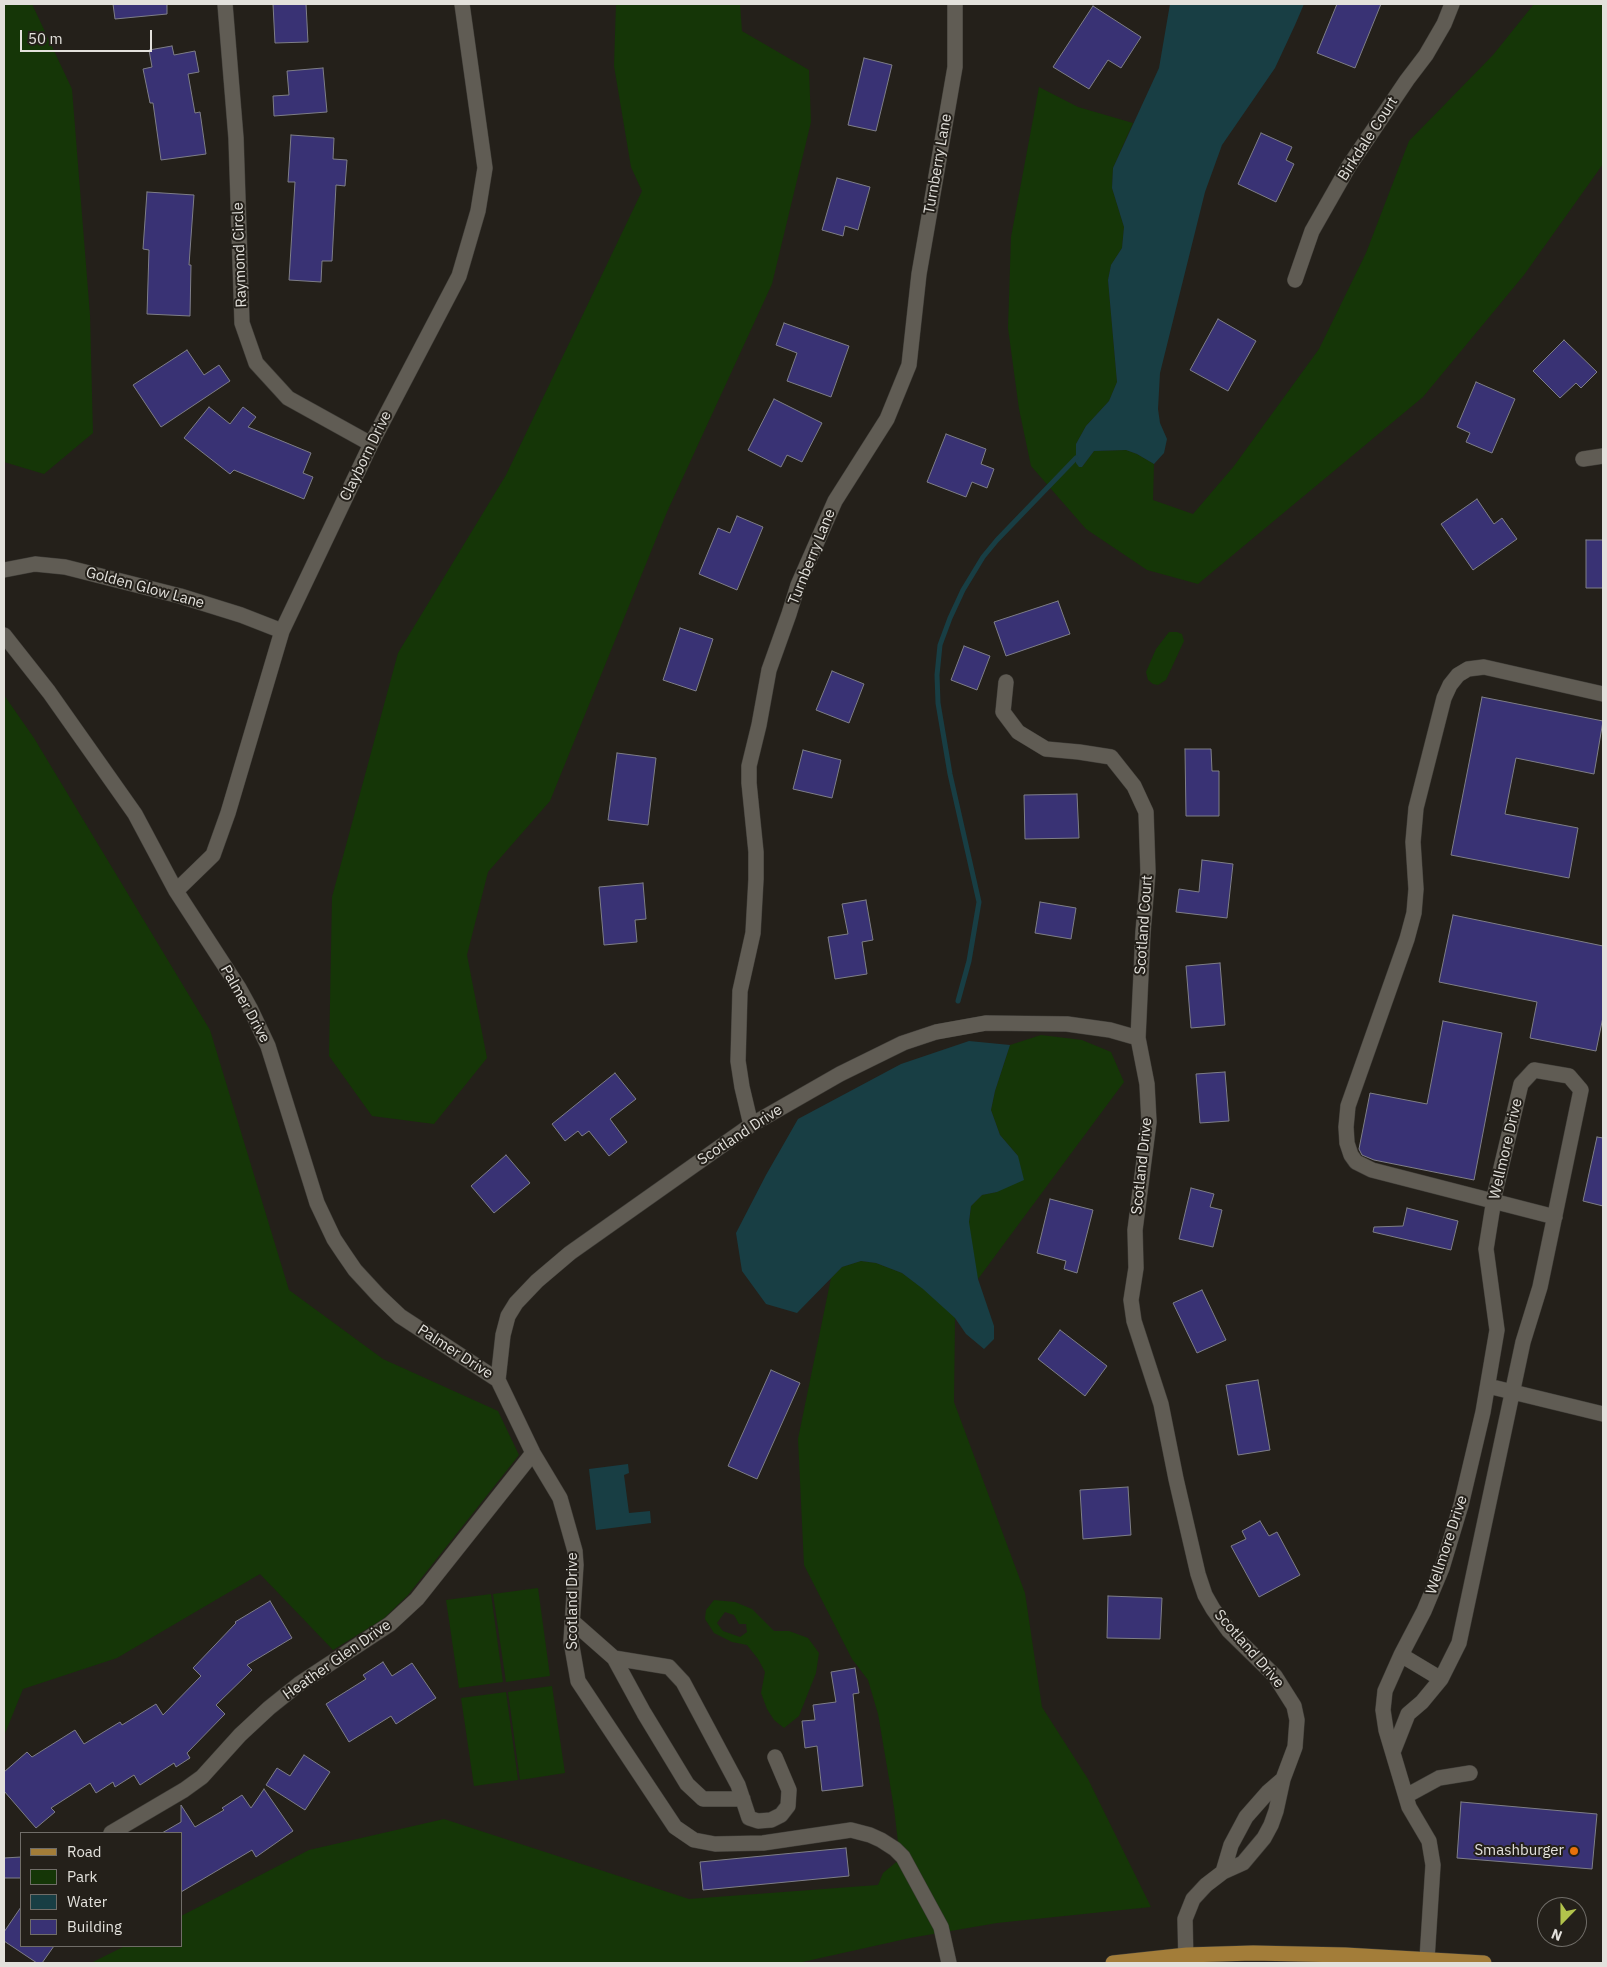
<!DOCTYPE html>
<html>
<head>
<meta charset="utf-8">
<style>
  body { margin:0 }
  #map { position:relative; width:1607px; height:1967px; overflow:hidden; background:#24201a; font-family:"IBM Plex Sans",sans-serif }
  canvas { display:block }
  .frame { position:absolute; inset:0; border:5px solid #e3e1dc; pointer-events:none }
  .legend { position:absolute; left:20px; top:1832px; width:162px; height:115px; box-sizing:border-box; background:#24201a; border:1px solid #706d68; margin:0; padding:6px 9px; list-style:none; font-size:15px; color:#e3e1dc }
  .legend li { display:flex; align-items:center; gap:10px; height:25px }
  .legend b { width:25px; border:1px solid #706d68 }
  .north { position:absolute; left:1537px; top:1897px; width:50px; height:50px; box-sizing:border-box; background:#24201a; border:1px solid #706d68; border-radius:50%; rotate:202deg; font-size:14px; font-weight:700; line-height:20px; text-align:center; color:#e3e1dc }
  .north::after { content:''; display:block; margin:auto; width:18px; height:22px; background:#b2c34c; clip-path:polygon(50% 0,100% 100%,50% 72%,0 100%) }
  .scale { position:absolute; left:20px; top:30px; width:132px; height:22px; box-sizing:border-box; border:2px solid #e3e1dc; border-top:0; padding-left:6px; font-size:15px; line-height:18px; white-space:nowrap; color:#e3e1dc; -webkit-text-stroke:4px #24201a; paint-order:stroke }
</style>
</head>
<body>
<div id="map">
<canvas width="1607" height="1967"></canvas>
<div class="frame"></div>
<ul class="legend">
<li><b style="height:6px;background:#a37d39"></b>Road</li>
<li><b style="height:14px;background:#153607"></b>Park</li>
<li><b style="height:14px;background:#183e44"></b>Water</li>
<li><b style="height:14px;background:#393274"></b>Building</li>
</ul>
<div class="north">N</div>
<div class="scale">50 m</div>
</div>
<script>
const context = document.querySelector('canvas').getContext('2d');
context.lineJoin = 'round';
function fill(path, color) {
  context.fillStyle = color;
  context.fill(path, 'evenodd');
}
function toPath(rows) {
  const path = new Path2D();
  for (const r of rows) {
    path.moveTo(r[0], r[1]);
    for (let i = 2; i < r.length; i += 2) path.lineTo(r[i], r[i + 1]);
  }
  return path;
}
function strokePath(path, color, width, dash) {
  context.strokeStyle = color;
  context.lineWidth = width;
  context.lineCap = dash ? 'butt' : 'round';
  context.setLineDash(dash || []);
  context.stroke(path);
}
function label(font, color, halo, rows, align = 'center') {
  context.font = font + ' "IBM Plex Sans",sans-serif';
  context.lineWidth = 4;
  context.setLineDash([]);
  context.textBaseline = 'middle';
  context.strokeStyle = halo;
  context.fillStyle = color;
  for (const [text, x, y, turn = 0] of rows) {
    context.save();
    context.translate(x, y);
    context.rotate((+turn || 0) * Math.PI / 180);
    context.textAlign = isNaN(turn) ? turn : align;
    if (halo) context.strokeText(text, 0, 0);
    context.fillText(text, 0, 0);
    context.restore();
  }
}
const green = toPath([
  [4,4,32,4,72,89,90,315,93,433,44,474,4,462],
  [616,4,740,4,742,31,809,70,811,122,772,284,667,512,550,801,488,872,467,955,487,1058,434,1124,372,1116,329,1056,332,897,398,653,506,475,642,191,631,167,614,66],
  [1534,4,1603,4,1603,164,1524,275,1423,397,1198,584,1147,570,1086,529,1031,466,1019,409,1008,328,1011,237,1039,87,1078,107,1133,123,1113,168,1112,188,1124,227,1122,248,1111,265,1108,280,1117,382,1109,401,1086,426,1076,444,1076,463,1082,467,1094,451,1126,450,1137,454,1154,464,1153,500,1193,514,1234,466,1319,349,1366,253,1409,141,1493,55],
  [1169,632,1177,632,1182,634,1184,641,1166,680,1158,685,1153,684,1148,680,1146,672,1156,649],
  [4,695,34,738,210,1030,289,1290,383,1359,498,1411,519,1455,408,1595,383,1619,333,1650,260,1574,117,1658,23,1689,4,1736],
  [1041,1035,1082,1040,1111,1052,1124,1082,978,1279,955,1318,954,1402,1025,1593,1042,1707,1088,1779,1151,1907,997,1923,910,1938,798,1963,91,1963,125,1946,181,1946,181,1916,309,1850,444,1819,689,1899,878,1885,883,1873,900,1859,894,1808,878,1714,868,1680,852,1659,804,1565,798,1439,831,1278,842,1267,861,1261,876,1263,902,1273,924,1289,969,1222,971,1206,982,1195,997,1192,1018,1156,1000,1135,991,1110,995,1091,1010,1045],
  [538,1588,550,1676,506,1682,493,1594],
  [491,1594,503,1682,459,1688,446,1600],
  [714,1600,735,1602,752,1609,774,1631,789,1631,808,1638,819,1653,816,1673,799,1716,784,1728,774,1720,767,1709,761,1693,765,1672,758,1659,747,1645,732,1642,714,1633,705,1619,706,1610],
  [725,1612,734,1615,739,1624,746,1624,747,1632,740,1637,723,1631,717,1623],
  [552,1686,565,1773,520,1780,508,1692],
  [506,1692,518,1780,474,1786,461,1698]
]);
const water = toPath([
  [1170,4,1304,4,1295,25,1275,68,1222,145,1205,192,1160,373,1158,409,1160,423,1167,439,1164,453,1154,464,1137,454,1126,450,1094,451,1082,467,1079,467,1076,463,1076,444,1086,426,1109,401,1117,382,1108,280,1111,265,1122,248,1124,227,1112,188,1113,168,1159,68],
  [969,1041,1010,1045,995,1091,991,1110,1000,1135,1018,1156,1024,1180,997,1192,982,1195,971,1206,969,1222,978,1279,994,1326,994,1339,984,1349,966,1334,955,1318,923,1289,902,1273,876,1263,861,1261,842,1267,797,1313,766,1304,742,1271,736,1233,766,1175,798,1119,901,1064],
  [628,1464,629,1473,624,1475,629,1513,650,1511,651,1523,596,1530,589,1469]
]);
const stream = toPath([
  [958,1001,969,961,979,902,950,774,938,703,937,675,940,645,950,618,963,590,983,557,997,540,1076,458]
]);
const building = toPath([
  [113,4,167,4,167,14,115,19,113,4],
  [273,4,306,4,308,42,275,43,273,4],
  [1337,4,1381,4,1355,68,1317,53,1337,4],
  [1093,6,1141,37,1121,68,1108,60,1089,89,1053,67,1093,6],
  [172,46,174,55,195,51,199,72,188,74,195,113,200,112,206,154,161,160,153,103,150,103,143,69,152,67,149,50,172,46],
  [864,58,892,65,876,131,848,125,864,58],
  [323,68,327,112,274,116,273,96,289,95,287,71,323,68],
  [1261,133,1292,147,1286,160,1294,164,1276,202,1238,184,1261,133],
  [291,135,334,138,333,159,347,160,345,186,336,185,332,261,322,261,321,282,289,280,295,182,288,182,291,135],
  [837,178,870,187,858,230,845,226,843,236,822,230,837,178],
  [147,192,194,195,189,265,191,265,190,316,147,314,149,250,143,249,147,192],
  [1218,319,1256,341,1228,391,1190,370,1218,319],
  [784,323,849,346,831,397,787,381,797,353,776,345,784,323],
  [1564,340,1597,372,1581,388,1576,383,1560,398,1533,371,1564,340],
  [187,350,204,375,219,365,230,381,161,427,133,385,187,350],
  [1476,382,1515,399,1492,453,1466,442,1470,433,1457,427,1476,382],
  [774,399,822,423,802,462,787,455,781,467,748,450,774,399],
  [209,407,230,424,243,407,256,417,248,427,311,453,303,473,313,477,304,499,234,470,230,474,184,438,209,407],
  [946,434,986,449,981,464,994,469,987,488,972,482,966,497,927,482,946,434],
  [1477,499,1494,524,1502,518,1517,539,1473,570,1441,524,1477,499],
  [737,516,763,527,737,590,699,574,718,528,730,533,737,516],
  [1586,540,1603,540,1603,588,1586,588,1586,540],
  [1058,601,1070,634,1006,656,994,622,1058,601],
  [680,628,713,639,696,691,663,680,680,628],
  [964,646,990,656,977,690,951,680,964,646],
  [832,671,864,684,849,723,816,710,832,671],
  [1482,697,1603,721,1594,774,1516,758,1505,814,1578,828,1569,878,1451,855,1482,697],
  [1185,749,1211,749,1212,771,1219,771,1219,816,1186,816,1185,749],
  [803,750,841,760,832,798,793,789,803,750],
  [617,753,656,758,648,825,608,820,617,753],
  [1077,794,1079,838,1025,839,1024,795,1077,794],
  [1202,860,1233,864,1227,918,1176,912,1179,889,1199,892,1202,860],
  [643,883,646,919,635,920,637,942,604,945,599,887,643,883],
  [866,900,873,940,862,942,867,974,835,979,828,937,848,934,842,904,866,900],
  [1040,902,1076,908,1071,939,1035,933,1040,902],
  [1453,915,1603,946,1603,1017,1596,1051,1530,1038,1537,1002,1439,982,1453,915],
  [1220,963,1225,1025,1191,1028,1186,966,1220,963],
  [1443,1021,1502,1033,1474,1180,1374,1160,1362,1155,1359,1149,1370,1093,1427,1104,1443,1021],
  [1225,1072,1229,1121,1200,1123,1196,1074,1225,1072],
  [615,1073,636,1099,610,1119,627,1142,609,1156,589,1131,582,1136,578,1131,565,1141,552,1124,615,1073],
  [1597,1137,1603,1138,1603,1206,1583,1201,1597,1137],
  [506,1155,530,1183,494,1213,471,1186,506,1155],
  [1191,1188,1214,1194,1210,1207,1222,1210,1213,1247,1179,1239,1191,1188],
  [1050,1199,1093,1210,1077,1273,1064,1269,1066,1261,1037,1253,1050,1199],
  [1407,1208,1458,1221,1451,1250,1373,1232,1374,1227,1403,1226,1407,1208],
  [1202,1290,1226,1340,1197,1353,1173,1303,1202,1290],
  [1060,1330,1107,1366,1085,1396,1038,1359,1060,1330],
  [771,1370,800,1383,757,1479,728,1466,771,1370],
  [1258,1380,1270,1450,1238,1455,1226,1385,1258,1380],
  [1128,1487,1131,1535,1083,1539,1080,1490,1128,1487],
  [1260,1521,1269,1536,1277,1532,1300,1575,1259,1597,1231,1546,1246,1539,1242,1531,1260,1521],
  [1108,1596,1162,1598,1160,1639,1107,1638,1108,1596],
  [270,1601,292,1638,247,1665,252,1670,216,1705,225,1714,187,1753,190,1758,176,1767,174,1763,140,1785,134,1775,115,1787,113,1782,96,1793,90,1783,51,1808,55,1812,36,1828,4,1791,4,1772,27,1752,32,1757,75,1730,84,1744,120,1722,122,1725,156,1704,163,1715,201,1676,193,1668,236,1623,235,1622,270,1601],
  [383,1662,392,1676,412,1663,436,1698,396,1724,391,1716,349,1742,326,1704,366,1679,363,1675,383,1662],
  [855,1668,859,1693,853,1694,863,1786,822,1791,817,1746,805,1748,802,1721,815,1720,813,1705,836,1702,831,1672,855,1668],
  [304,1755,330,1772,305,1810,266,1785,277,1768,290,1776,304,1755],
  [264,1789,293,1831,256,1857,252,1850,181,1892,181,1833,162,1833,181,1822,181,1805,195,1827,224,1810,222,1808,242,1795,251,1808,264,1789],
  [1461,1802,1597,1814,1592,1869,1457,1858,1461,1802],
  [846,1848,849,1876,703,1890,700,1862,846,1848],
  [21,1857,21,1878,4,1878,4,1858,21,1857],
  [21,1907,21,1946,54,1946,42,1963,37,1963,4,1941,4,1932,21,1907]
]);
const minor = toPath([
  [225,4,236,138,242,323,256,363,288,398,371,444],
  [1295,280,1312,231,1349,166,1407,80,1426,55,1444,24,1452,4],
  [1583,459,1603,456],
  [4,570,35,564,65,567,180,596,241,615,282,631],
  [4,635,49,692,135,814,176,891,239,988,250,1008,268,1046,317,1203,334,1239,344,1254,355,1270,379,1296,400,1316,498,1380],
  [1006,682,1003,712,1018,732,1046,749,1079,752,1111,757,1134,786,1146,812,1148,872,1143,932,1138,1038,1147,1084,1149,1122,1135,1230,1136,1268,1131,1300,1134,1321,1161,1404,1176,1479,1198,1574,1205,1595,1213,1609,1229,1631,1275,1676,1294,1706,1297,1720,1295,1747,1283,1779,1276,1811,1271,1825,1264,1838,1243,1863,1223,1872,1206,1885,1193,1899,1185,1919,1186,1963],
  [176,891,213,855,228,813,282,631,371,444,459,276,478,211,485,168,462,4],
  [751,1125,742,1087,738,1061,740,991,753,933,756,879,756,852,749,783,749,766,759,725,769,670,789,614,798,585,835,501,887,419,909,365,919,274,955,67,955,4],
  [1555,1217,1372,1170,1356,1162,1351,1155,1347,1143,1346,1127,1348,1106,1407,939,1414,913,1416,889,1413,842,1416,808,1444,698,1450,685,1458,675,1468,669,1484,667,1603,694],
  [1488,1386,1603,1414],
  [572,1621,614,1658,644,1713,687,1784,703,1799,743,1799],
  [1401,1655,1441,1679],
  [614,1658,669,1667,683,1682,738,1785,749,1818,758,1821,771,1820,781,1815,788,1806,789,1790,775,1757],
  [1393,1752,1408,1714,1422,1702,1441,1679,1459,1643,1523,1342,1540,1287,1581,1090,1569,1076,1534,1070,1521,1084,1495,1193,1486,1249,1497,1330,1483,1412,1461,1505,1442,1568,1424,1611,1401,1655,1385,1691,1383,1710,1386,1730,1409,1807,1429,1841,1433,1865,1427,1959],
  [1406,1796,1439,1778,1470,1773],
  [111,1833,184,1790,202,1777,240,1735,269,1708,299,1684,390,1624,417,1599,533,1453],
  [1223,1872,1231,1845,1246,1817,1268,1792,1283,1779],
  [949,1963,941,1927,903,1857,895,1849,881,1840,870,1835,851,1830,763,1843,715,1844,694,1840,675,1827,578,1681,571,1641,576,1565,575,1551,560,1498,533,1453,498,1380,503,1335,508,1316,516,1303,537,1281,570,1253,751,1125,840,1074,903,1043,936,1032,986,1023,1067,1024,1110,1030,1138,1038]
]);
const major = toPath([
  [1113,1963,1187,1955,1253,1953,1345,1955,1484,1963]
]);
const markers = [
  [1574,1851,5,"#e8710a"]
];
const streetNames = [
  ["Birkdale Court",1368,139,-57],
  ["Turnberry Lane",938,164,-80],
  ["Raymond Circle",240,255,-92],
  ["Clayborn Drive",366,456,-64],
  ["Turnberry Lane",812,557,-68],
  ["Golden Glow Lane",145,588,15],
  ["Scotland Court",1144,925,-86],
  ["Palmer Drive",245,1004,61],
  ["Scotland Drive",740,1135,-33],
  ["Wellmore Drive",1506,1149,-77],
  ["Scotland Drive",1142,1166,-84],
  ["Palmer Drive",455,1352,33],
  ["Wellmore Drive",1447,1545,-72],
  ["Scotland Drive",573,1601,-90],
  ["Scotland Drive",1249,1649,49],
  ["Heather Glen Drive",337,1660,-35]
];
const poiNames = [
  ["Smashburger",1564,1851]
];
fill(green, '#153607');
fill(water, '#183e44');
strokePath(stream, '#183e44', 5);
fill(building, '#393274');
strokePath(building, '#7e7e87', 1);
strokePath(minor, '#403e39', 16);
strokePath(major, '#403e39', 16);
strokePath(minor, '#605c54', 15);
strokePath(major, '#a37d39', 15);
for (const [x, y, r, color] of markers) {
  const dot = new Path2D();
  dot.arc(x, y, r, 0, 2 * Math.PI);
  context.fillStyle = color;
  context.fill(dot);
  strokePath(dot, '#24201a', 2);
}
label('15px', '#e3e1dc', '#24201a', streetNames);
label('15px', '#e3e1dc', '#24201a', poiNames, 'right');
</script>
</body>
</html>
